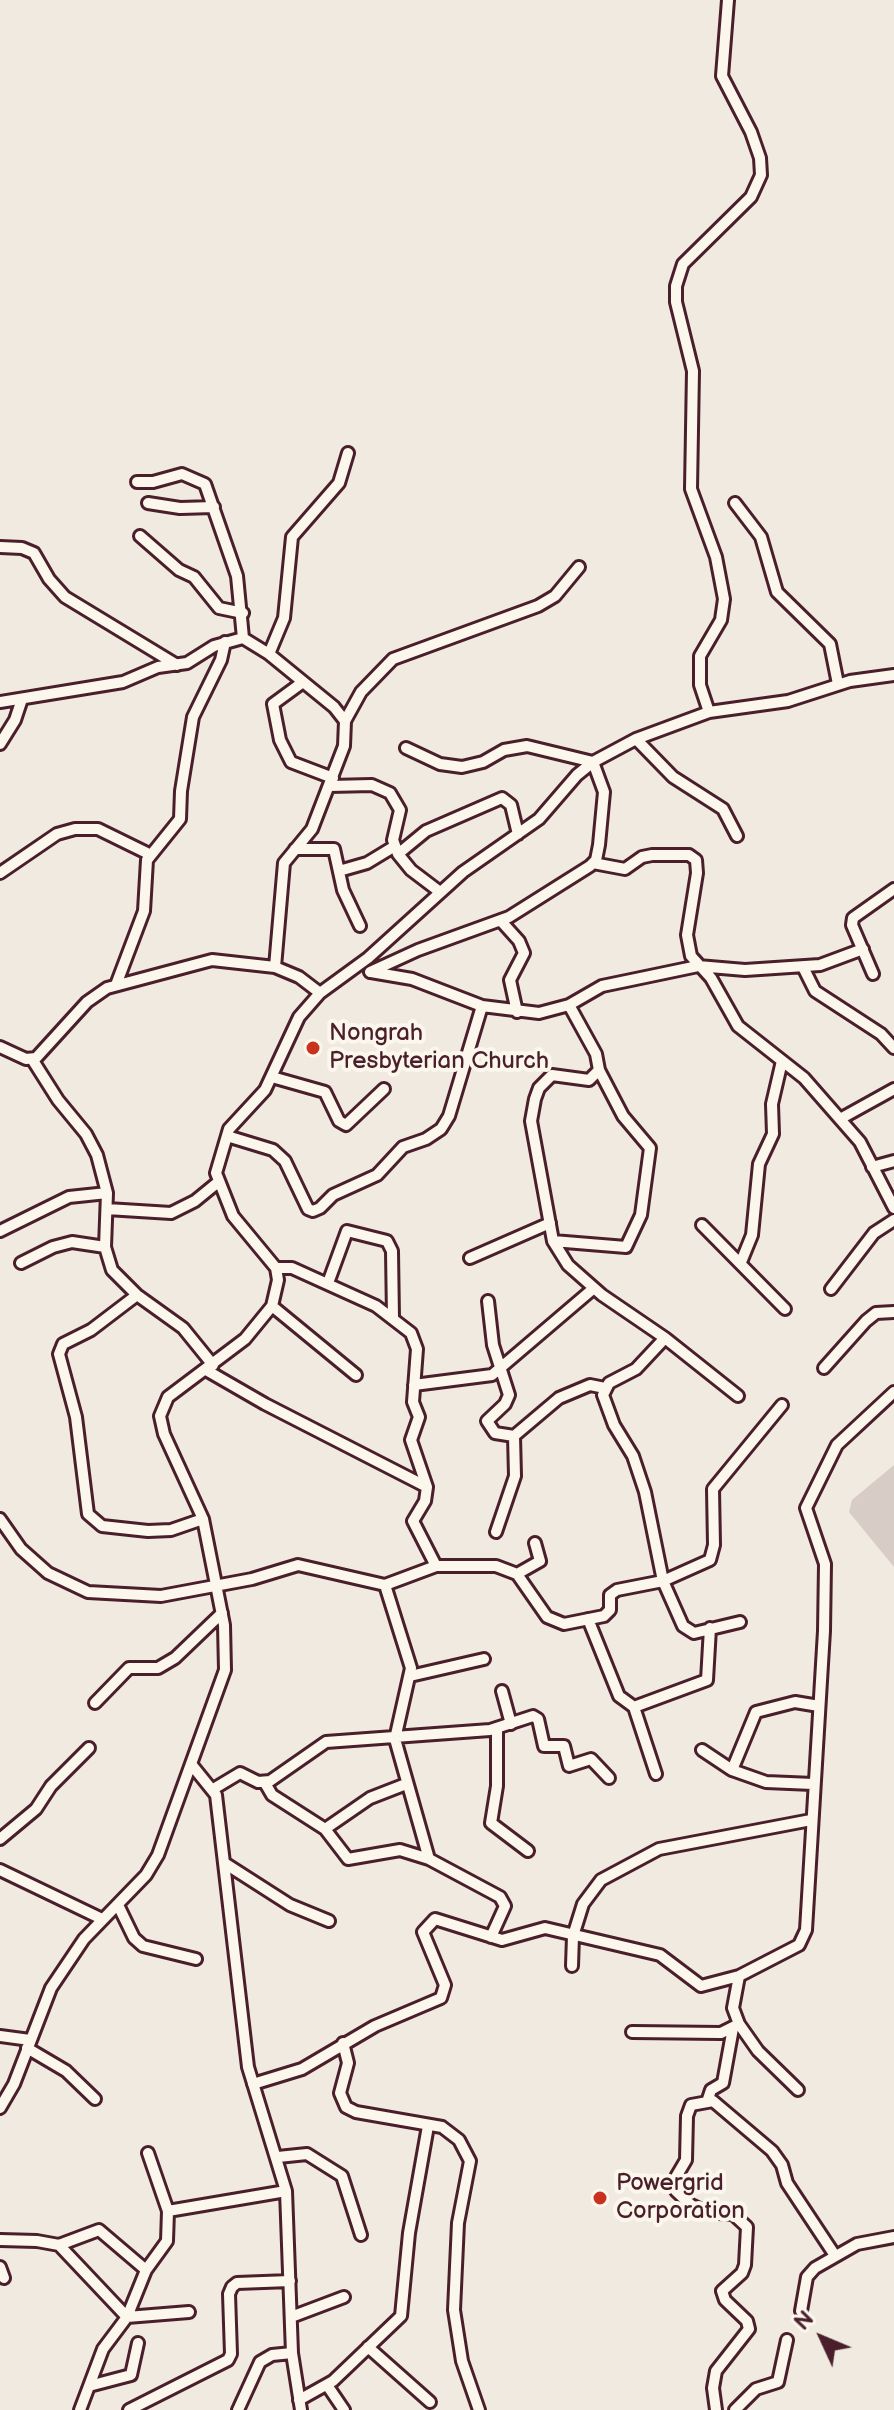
<!DOCTYPE html>
<html>
<head>
<meta charset="utf-8">
<style>
  body { margin:0 }
  #map { position:relative; width:894px; height:2410px; overflow:hidden; background:#f0eae0; font-family:"Balsamiq Sans",sans-serif }
  canvas { display:block }
  .north { position:absolute; left:782px; top:2298px; width:80px; height:80px; -webkit-text-stroke:6px #fbf7ec; paint-order:stroke; rotate:314deg; font-size:22px; font-weight:700; line-height:32px; text-align:center; color:#4a1f2b }
  .north::after { content:''; display:block; margin:auto; width:28px; height:36px; background:#4a1f2b; clip-path:polygon(50% 0,100% 100%,50% 72%,0 100%) }
</style>
</head>
<body>
<div id="map">
<canvas width="894" height="2410"></canvas>
<div class="north">N</div>
</div>
<script>
const context = document.querySelector('canvas').getContext('2d');
context.lineJoin = 'round';
function fill(path, color) {
  context.fillStyle = color;
  context.fill(path, 'evenodd');
}
function toPath(rows) {
  const path = new Path2D();
  for (const r of rows) {
    path.moveTo(r[0], r[1]);
    for (let i = 2; i < r.length; i += 2) path.lineTo(r[i], r[i + 1]);
  }
  return path;
}
function strokePath(path, color, width, dash) {
  context.strokeStyle = color;
  context.lineWidth = width;
  context.lineCap = dash ? 'butt' : 'round';
  context.setLineDash(dash || []);
  context.stroke(path);
}
function label(font, color, halo, rows, align = 'center') {
  context.font = font + ' "Balsamiq Sans",sans-serif';
  context.lineWidth = 8;
  context.setLineDash([]);
  context.textBaseline = 'middle';
  context.strokeStyle = halo;
  context.fillStyle = color;
  for (const [text, x, y, turn = 0] of rows) {
    context.save();
    context.translate(x, y);
    context.rotate((+turn || 0) * Math.PI / 180);
    context.textAlign = isNaN(turn) ? turn : align;
    if (halo) context.strokeText(text, 0, 0);
    context.fillText(text, 0, 0);
    context.restore();
  }
}
const green = toPath([
  [894,1465,894,1567,849,1512,852,1500]
]);
const minor = toPath([
  [137,482,153,482,182,474,205,484,237,576,243,638],
  [148,503,180,508,214,507],
  [735,503,761,537,777,592,830,644,838,684],
  [140,536,179,570,194,577,219,608,243,613],
  [0,547,22,548,34,553,49,579,65,597,177,665],
  [269,654,284,618,292,537,339,483,348,453],
  [303,682,273,704,280,740,291,762,333,778],
  [0,702,123,682,158,667,187,663,214,646,243,638,269,654,334,707,345,721,344,746,312,829,284,863,275,967],
  [709,712,700,685,700,656,721,620,724,599,716,557,691,489,693,371,676,302,676,286,683,264,751,197,761,175,760,158,751,132,722,76,728,0],
  [345,721,361,692,393,659,538,606,555,596,579,567],
  [636,739,673,777,723,809,737,836],
  [0,744,15,720,22,699],
  [330,786,372,785,390,793,400,810,393,840,398,854,411,870,440,892],
  [295,849,334,849,343,890,360,926],
  [398,854,426,831,502,798,511,805,518,834],
  [593,863,625,869,642,857,652,855,689,855,696,860,697,873,687,935,691,956,711,978,738,1026,804,1078,860,1142,894,1208],
  [339,871,367,863,395,846],
  [0,873,57,834,75,829,98,829,151,855],
  [501,921,519,941,524,953,510,980,517,1012],
  [803,967,815,991,881,1034,894,1048],
  [370,972,418,950,509,917,590,866,596,860,599,845,604,792,593,762,527,746,504,750,483,762,462,767,440,764,406,748],
  [371,972,412,979,482,1006,539,1013,569,1005,602,986,631,980,698,966,745,970,820,965,863,949],
  [873,974,852,925,853,918,894,889],
  [116,985,144,911,147,860,180,819,181,791,193,717,221,660,225,642],
  [569,1005,596,1054,599,1070,589,1080,552,1075,539,1088,535,1099,531,1121,553,1241,568,1265,602,1295,665,1338,738,1396],
  [0,1047,26,1059,36,1058,87,1002,107,988,212,960,275,967,299,977,320,993],
  [32,1059,58,1100,86,1134,97,1155,107,1193,105,1247,112,1270,137,1295,183,1328,213,1365],
  [272,1077,325,1092,339,1121,346,1125,384,1089],
  [840,1119,894,1089],
  [227,1136,273,1150,285,1161,308,1209,313,1211,320,1208,333,1195,377,1175,403,1147,426,1139,441,1129,449,1116,482,1006],
  [872,1167,894,1161],
  [107,1209,171,1213,195,1201,217,1183],
  [702,1225,785,1309],
  [0,1231,69,1197,107,1193],
  [553,1241,626,1247,641,1215,650,1148,623,1116,599,1070],
  [470,1258,550,1223],
  [741,1262,752,1235,759,1164,773,1134,772,1104,782,1061],
  [21,1263,53,1247,72,1242,105,1247],
  [276,1268,292,1268,376,1306,411,1333,417,1349,413,1402,419,1417,411,1440,427,1487],
  [328,1283,347,1231,387,1241,392,1251,393,1318],
  [831,1289,874,1233,894,1220],
  [137,1295,91,1330,63,1344,59,1354,76,1417,88,1514,102,1526,148,1531,171,1530,203,1519],
  [488,1301,493,1345,509,1395,505,1404,487,1421,495,1433,514,1436],
  [272,1306,356,1375],
  [665,1338,636,1369,609,1383,603,1395,614,1425,633,1456,645,1492,663,1581,683,1626,694,1633,740,1622],
  [824,1368,866,1321,876,1313,894,1312],
  [206,1370,265,1404,427,1487,425,1501,413,1521,436,1566],
  [414,1385,492,1375,594,1288],
  [0,1519,21,1549,48,1573,88,1592,161,1596,252,1579,298,1565,385,1585,436,1566,496,1566,517,1574,547,1617,564,1624,604,1616,610,1610,610,1595,617,1590,663,1581,710,1560,714,1545,713,1489,782,1405],
  [496,1532,515,1476,514,1436,559,1398,590,1385,605,1388],
  [517,1574,540,1561,535,1543],
  [385,1585,411,1668,395,1739,429,1859],
  [588,1619,619,1696,634,1707,707,1680,710,1628],
  [410,1676,484,1659],
  [502,1691,511,1724],
  [95,1703,129,1668,158,1668,175,1658,222,1613],
  [634,1707,656,1774],
  [497,1729,497,1786,491,1823,528,1851],
  [702,1750,732,1770,766,1782,813,1784],
  [191,1764,216,1795,248,2067,286,2191,292,2353,301,2410],
  [732,1770,756,1712,795,1702,819,1706],
  [265,1783,272,1795,325,1829,348,1859,400,1850,429,1859,500,1897,505,1906,491,1937],
  [215,1788,240,1773,258,1782,270,1781,326,1742,490,1730,533,1716,538,1719,544,1746,564,1746,569,1766,591,1759,609,1778],
  [325,1829,370,1798,406,1784],
  [0,1839,36,1809,51,1786,89,1748],
  [226,1864,290,1905,329,1921],
  [0,1870,102,1919],
  [118,1905,134,1938,143,1946,196,1959],
  [572,1966,573,1936,583,1904,601,1880,659,1849,811,1820],
  [739,1976,733,2008,739,2024,758,2051,798,2090],
  [632,2032,721,2033,739,2024],
  [0,2036,30,2040],
  [343,2043,348,2063,340,2093,346,2107,356,2112,442,2127,459,2140,470,2161,458,2223,454,2310,462,2361,479,2410],
  [27,2048,66,2071,95,2099],
  [253,2084,302,2069,375,2026,441,1998,445,1985,423,1932,435,1919,502,1940,545,1928,660,1955,701,1986,739,1976,799,1945,806,1930,824,1631,825,1564,806,1508,837,1445,894,1392],
  [708,2099,711,2090,723,2083,733,2028],
  [0,2108,14,2084,51,1988,84,1939,146,1875,158,1855,225,1670,224,1625,203,1519,164,1434,160,1416,168,1397,245,1339,272,1306,278,1280,276,1268,233,1216,216,1173,229,1129,265,1090,299,1017,320,993,368,958,463,872,539,819,577,775,593,762,636,739,709,712,788,701,850,681,894,675],
  [278,2157,307,2154,342,2176,361,2235],
  [168,2211,286,2191],
  [0,2240,37,2241,59,2245,99,2230,146,2270],
  [59,2245,127,2317,189,2312],
  [0,2267,4,2278],
  [801,2311,807,2277,815,2268,857,2244,894,2237],
  [291,2317,344,2297],
  [368,2347,430,2402],
  [327,2385,344,2410],
  [89,2386,131,2375,138,2343],
  [299,2400,333,2381,401,2316,409,2233,428,2126],
  [80,2410,103,2349,127,2317,146,2270,167,2241,168,2211,148,2153],
  [129,2410,228,2360,231,2354,229,2294,232,2287,237,2283,290,2281],
  [238,2410,260,2362,272,2355,292,2353],
  [716,2410,713,2388,716,2371,749,2329,747,2321,725,2300,722,2291,742,2273,745,2265,747,2227,733,2214,706,2212,691,2205,676,2191,676,2177,686,2160,687,2116,691,2105,713,2101,772,2151,782,2165,787,2183,834,2254],
  [735,2410,756,2389,778,2382,787,2340]
]);
const markers = [
  [313,1048,8,"#c8321e"],
  [600,2198,8,"#c8321e"]
];
const poiNames = [
  ["Nongrah",329,1034],
  ["Presbyterian Church",329,1062],
  ["Powergrid",616,2184],
  ["Corporation",616,2212]
];
fill(green, '#d8ccc6');
strokePath(minor, '#4a1f2b', 16);
strokePath(minor, '#fbf7ec', 10);
for (const [x, y, r, color] of markers) {
  const dot = new Path2D();
  dot.arc(x, y, r, 0, 2 * Math.PI);
  context.fillStyle = color;
  context.fill(dot);
  strokePath(dot, '#fbf7ec', 3);
}
label('24px', '#4a1f2b', '#fbf7ec', poiNames, 'left');
</script>
</body>
</html>
